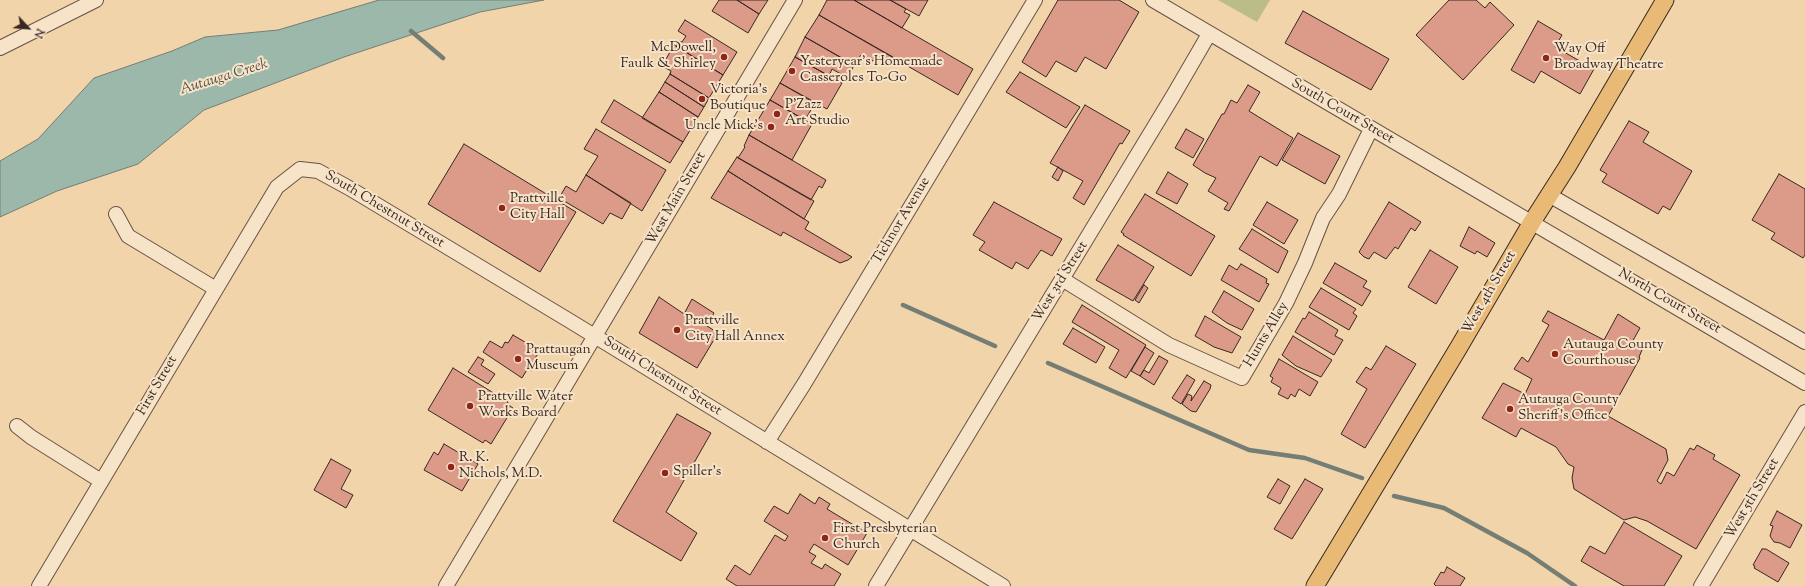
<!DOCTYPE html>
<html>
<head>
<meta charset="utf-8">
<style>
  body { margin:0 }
  #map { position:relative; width:1805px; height:586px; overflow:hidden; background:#f1d4aa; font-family:"Sorts Mill Goudy",serif }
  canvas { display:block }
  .north { position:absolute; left:8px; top:8px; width:40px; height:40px; -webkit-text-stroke:3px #f6e3c8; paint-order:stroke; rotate:116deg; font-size:11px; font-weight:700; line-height:16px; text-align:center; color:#392822 }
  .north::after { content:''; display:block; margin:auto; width:14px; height:18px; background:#392822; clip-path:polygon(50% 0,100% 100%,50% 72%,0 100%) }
</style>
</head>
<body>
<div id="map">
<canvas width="1805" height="586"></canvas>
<div class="north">N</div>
</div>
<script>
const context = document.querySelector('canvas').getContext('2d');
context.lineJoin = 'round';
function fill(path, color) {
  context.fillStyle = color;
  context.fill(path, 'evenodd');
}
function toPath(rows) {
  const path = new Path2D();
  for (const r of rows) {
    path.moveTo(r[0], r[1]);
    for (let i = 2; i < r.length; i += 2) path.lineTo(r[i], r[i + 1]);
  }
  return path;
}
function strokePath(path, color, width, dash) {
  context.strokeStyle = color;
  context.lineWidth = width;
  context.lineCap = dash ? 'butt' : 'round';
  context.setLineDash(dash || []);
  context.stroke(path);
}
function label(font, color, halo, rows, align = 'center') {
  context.font = font + ' "Sorts Mill Goudy",serif';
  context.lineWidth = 4;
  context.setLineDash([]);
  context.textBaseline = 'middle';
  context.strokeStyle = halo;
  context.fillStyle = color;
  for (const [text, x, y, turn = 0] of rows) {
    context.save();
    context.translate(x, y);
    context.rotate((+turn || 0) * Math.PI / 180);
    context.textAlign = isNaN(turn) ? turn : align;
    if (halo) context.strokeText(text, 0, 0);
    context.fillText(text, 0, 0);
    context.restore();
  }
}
const green = toPath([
  [1218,0,1270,0,1257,22]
]);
const water = toPath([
  [379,0,544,0,480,12,344,57,204,110,138,164,57,191,0,217,0,161,38,139,94,78,172,51,205,37,278,30,379,0]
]);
const stream = toPath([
  [411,31,443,58],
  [903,305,995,346],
  [1048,363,1249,450,1305,458,1362,478],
  [1394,496,1444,508,1527,553,1575,586]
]);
const building = toPath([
  [719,0,737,0,759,14,748,33,712,11,719,0],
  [737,0,768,0,759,14,737,0],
  [827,0,854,0,973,69,958,95,819,15,827,0],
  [854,0,890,0,906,9,904,12,910,15,902,28,854,0],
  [890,0,928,0,919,16,890,0],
  [1058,0,1119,0,1139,12,1106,69,1085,57,1076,72,1056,61,1046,77,1022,62,1058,0],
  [1449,0,1476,0,1485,8,1490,2,1514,25,1463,80,1416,35,1449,0],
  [1303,11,1389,59,1371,90,1285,43,1303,11],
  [819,15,893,57,890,62,877,55,873,61,861,55,854,65,805,37,819,15],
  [685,20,737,52,723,75,676,46,679,41,682,42,686,36,678,31,685,20],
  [1538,21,1562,35,1555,47,1594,69,1580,94,1541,71,1534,83,1511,70,1538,21],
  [805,37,854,65,848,78,832,69,829,76,795,57,805,37],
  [674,45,723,75,709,98,670,74,671,71,662,66,674,45],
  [795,57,842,83,827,109,780,83,795,57],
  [1020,72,1080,107,1066,128,1006,92,1020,72],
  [670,74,709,98,704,107,665,82,670,74],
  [665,82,704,107,698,117,659,92,665,82],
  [780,83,815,103,805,120,770,100,780,83],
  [1248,85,1260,92,1249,111,1293,138,1277,166,1260,156,1229,211,1224,209,1228,203,1208,191,1216,178,1205,173,1193,165,1222,114,1224,114,1231,100,1237,103,1248,85],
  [659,92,698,117,683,142,642,118,659,92],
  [614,100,683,142,670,163,601,122,614,100],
  [770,100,812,124,792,160,749,135,770,100],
  [1085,105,1130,131,1122,144,1120,143,1084,205,1073,198,1083,181,1050,163,1085,105],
  [1629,121,1649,132,1643,142,1692,171,1670,210,1663,206,1658,214,1602,182,1607,174,1600,170,1629,121],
  [596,129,666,170,642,211,586,175,598,156,584,149,596,129],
  [1186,129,1204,139,1193,158,1175,148,1186,129],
  [1298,133,1340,156,1325,184,1282,160,1298,133],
  [749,135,826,180,822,188,819,186,811,200,738,158,745,147,744,146,749,135],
  [464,144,576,212,540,272,428,204,464,144],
  [737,157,814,201,804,219,728,171,737,157],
  [1058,167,1063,171,1058,181,1052,177,1058,167],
  [728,171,809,222,805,229,852,257,848,260,840,263,783,232,781,236,711,198,728,171],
  [1168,172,1188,184,1177,204,1156,193,1168,172],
  [1779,174,1805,189,1805,255,1803,258,1771,239,1775,233,1752,220,1779,174],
  [586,175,631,203,622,219,610,213,603,224,559,198,566,186,576,192,586,175],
  [1145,194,1215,236,1191,276,1123,235,1124,234,1121,232,1145,194],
  [994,202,1062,239,1052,256,1041,250,1028,269,1016,262,1012,269,979,250,985,242,973,235,994,202],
  [1267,202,1298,220,1284,244,1253,225,1267,202],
  [1389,202,1421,222,1415,231,1411,228,1398,249,1395,247,1386,259,1374,252,1369,259,1364,257,1359,252,1389,202],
  [1469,227,1495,243,1487,257,1477,251,1475,254,1460,246,1469,227],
  [1252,229,1288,251,1278,273,1239,249,1252,229],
  [1118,245,1154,267,1133,301,1096,280,1118,245],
  [1430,250,1458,267,1436,304,1408,287,1430,250],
  [1335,263,1367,281,1363,287,1371,291,1362,306,1323,283,1335,263],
  [1241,264,1267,279,1266,283,1269,284,1259,302,1221,280,1229,265,1237,270,1241,264],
  [1144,285,1148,288,1139,303,1135,300,1144,285],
  [1321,288,1356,309,1353,313,1357,316,1349,330,1309,307,1321,288],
  [1224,291,1254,309,1242,330,1227,323,1212,312,1224,291],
  [659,297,684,314,692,299,714,313,707,326,718,333,697,368,639,333,659,297],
  [1082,305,1146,345,1126,378,1109,368,1119,350,1072,322,1082,305],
  [1548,311,1604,340,1618,314,1640,328,1631,344,1642,350,1639,357,1640,358,1608,416,1666,449,1668,460,1657,481,1661,484,1667,472,1674,476,1690,448,1694,450,1697,445,1715,455,1713,459,1740,475,1696,549,1647,521,1635,517,1624,520,1574,489,1572,478,1574,467,1568,464,1556,447,1521,428,1516,437,1482,418,1503,383,1525,394,1532,379,1514,369,1522,357,1528,362,1549,325,1542,321,1548,311],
  [1309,312,1338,330,1335,336,1343,340,1334,355,1295,332,1303,318,1305,319,1309,312],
  [1205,316,1241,337,1232,353,1214,347,1195,336,1205,316],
  [1073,328,1105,347,1096,363,1063,344,1073,328],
  [513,335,540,351,535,358,538,360,532,371,528,368,522,378,483,352,490,341,502,348,505,342,508,343,513,335],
  [1293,336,1332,360,1321,377,1296,366,1282,355,1293,336],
  [1386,346,1416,364,1365,448,1341,434,1367,389,1356,382,1366,367,1371,370,1386,346],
  [1145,347,1154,353,1140,376,1131,371,1145,347],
  [1159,356,1168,361,1154,385,1140,376,1144,370,1149,373,1159,356],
  [478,357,484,360,481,365,495,374,488,384,468,372,478,357],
  [1279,359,1318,382,1310,396,1299,389,1295,397,1291,394,1288,399,1278,394,1281,388,1271,382,1273,378,1270,376,1279,359],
  [453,368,508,402,507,404,513,408,491,444,485,440,483,443,428,410,453,368],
  [1187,375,1195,380,1181,404,1172,398,1187,375],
  [1204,381,1211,385,1210,389,1196,412,1191,411,1182,404,1188,394,1192,396,1191,401,1204,381],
  [677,414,711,433,666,512,697,533,681,561,613,521,677,414],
  [444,444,478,464,462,491,424,470,434,452,438,455,444,444],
  [331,459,351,470,341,489,353,495,346,508,314,490,331,459],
  [1278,479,1290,486,1280,504,1267,497,1278,479],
  [1305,479,1323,489,1292,539,1274,529,1305,479],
  [800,494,815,504,819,497,830,504,827,509,867,533,848,565,814,544,809,552,816,556,811,563,822,569,825,564,841,574,834,586,737,586,726,579,735,565,750,575,775,535,785,541,788,536,764,521,774,506,788,514,800,494],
  [1777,511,1802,525,1790,548,1780,543,1774,542,1770,536,1773,526,1770,525,1777,511],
  [1624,522,1682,556,1664,586,1624,586,1581,561,1590,546,1605,554,1624,522],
  [1762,549,1766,549,1789,563,1778,582,1754,568,1755,566,1753,565,1762,549],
  [1447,567,1465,578,1460,586,1436,586,1434,584,1441,572,1444,573,1447,567]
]);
const minor = toPath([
  [1153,0,1805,383],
  [0,48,96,0],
  [1549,195,1805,342],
  [116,214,128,236,216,289],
  [1062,279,1169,345,1242,378,1286,303,1305,263,1323,218,1339,194,1371,129],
  [17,426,31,437,101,481],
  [767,442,804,384,1035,0],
  [39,586,277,187,300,169,318,171,349,188,570,321,1003,586],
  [446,586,795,0],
  [876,586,1173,96,1209,34],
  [1701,586,1805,412]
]);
const major = toPath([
  [1315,586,1459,347,1532,222,1567,167,1665,0]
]);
const markers = [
  [724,57,4,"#8f2418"],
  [1546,58,4,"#8f2418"],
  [792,71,4,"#8f2418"],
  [702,99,4,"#8f2418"],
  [777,114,4,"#8f2418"],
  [771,127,4,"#8f2418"],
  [502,208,4,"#8f2418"],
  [677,330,4,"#8f2418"],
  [1555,354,4,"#8f2418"],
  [518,359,4,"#8f2418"],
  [470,406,4,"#8f2418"],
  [1510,409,4,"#8f2418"],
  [451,467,4,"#8f2418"],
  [665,473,4,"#8f2418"],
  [825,538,4,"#8f2418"]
];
const poiNames = [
  ["McDowell,",716,49,"right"],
  ["Faulk & Shirley",716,65,"right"],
  ["Way Off",1554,50],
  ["Broadway Theatre",1554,66],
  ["Yesteryear's Homemade",800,63],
  ["Casseroles To-Go",800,79],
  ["Victoria's",710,91],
  ["Boutique",710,107],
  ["P'Zazz",785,106],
  ["Art Studio",785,122],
  ["Uncle Mick's",763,127,"right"],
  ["Prattville",510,200],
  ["City Hall",510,216],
  ["Prattville",685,322],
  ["City Hall Annex",685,338],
  ["Autauga County",1563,346],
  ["Courthouse",1563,362],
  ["Prattaugan",526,351],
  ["Museum",526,367],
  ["Prattville Water",478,398],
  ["Works Board",478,414],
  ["Autauga County",1518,401],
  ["Sheriff's Office",1518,417],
  ["R. K.",459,459],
  ["Nichols, M.D.",459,475],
  ["Spiller's",673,473],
  ["First Presbyterian",833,530],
  ["Church",833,546]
];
const streetNames = [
  ["South Court Street",1342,112,30],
  ["West Main Street",677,199,-60],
  ["South Chestnut Street",384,210,31],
  ["Tichnor Avenue",902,221,-59],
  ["West 3rd Street",1061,282,-58],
  ["West 4th Street",1490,293,-60],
  ["North Court Street",1669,302,30],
  ["Hunts Alley",1267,335,-59],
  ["South Chestnut Street",662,377,32],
  ["First Street",158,386,-60],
  ["West 5th Street",1753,499,-59]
];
const waterNames = [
  ["Autauga Creek",224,78,-17]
];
fill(green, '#bbbc88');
fill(water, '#9bb8ab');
strokePath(water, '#747e74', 1);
strokePath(stream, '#747e74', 4.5);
fill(building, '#dc9a88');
strokePath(building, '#392822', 1);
strokePath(minor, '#675344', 16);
strokePath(major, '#392822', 19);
strokePath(minor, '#f6e3c8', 14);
strokePath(major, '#e8ba75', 17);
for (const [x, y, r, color] of markers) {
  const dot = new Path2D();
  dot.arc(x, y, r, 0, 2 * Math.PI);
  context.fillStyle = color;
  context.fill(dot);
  strokePath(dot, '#f6e3c8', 1.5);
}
label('14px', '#392822', '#f6e3c8', poiNames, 'left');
label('14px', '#392822', '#f6e3c8', streetNames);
label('italic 15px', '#524c44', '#f6e3c8', waterNames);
</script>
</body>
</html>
